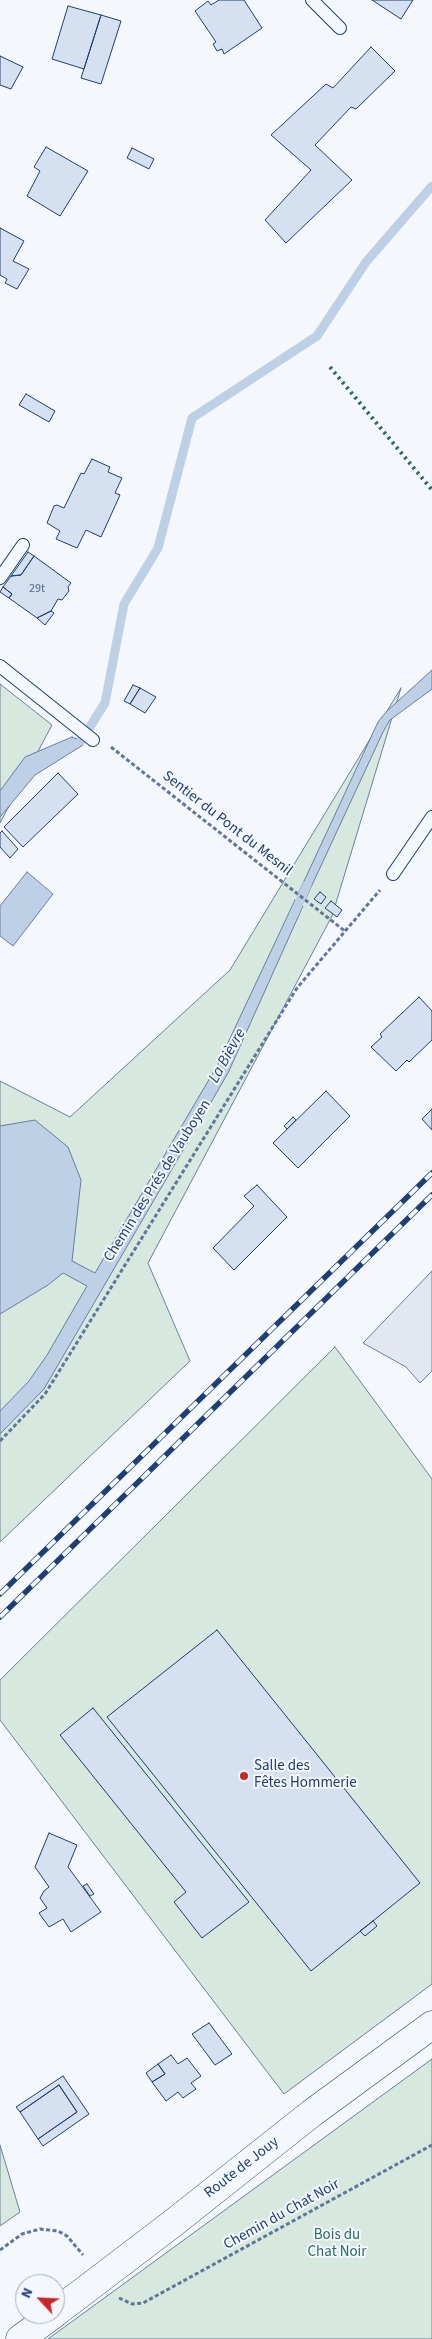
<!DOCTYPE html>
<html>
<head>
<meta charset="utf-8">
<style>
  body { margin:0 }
  #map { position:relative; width:432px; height:2339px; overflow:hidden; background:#f4f7fb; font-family:"Source Sans 3",sans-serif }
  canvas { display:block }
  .north { position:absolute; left:15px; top:2274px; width:50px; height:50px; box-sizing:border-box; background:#f4f7fb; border:1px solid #9eadc5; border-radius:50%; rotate:295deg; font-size:14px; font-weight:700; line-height:20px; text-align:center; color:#1d3f73 }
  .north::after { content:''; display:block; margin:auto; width:18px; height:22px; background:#c62828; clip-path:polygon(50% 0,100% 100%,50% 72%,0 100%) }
</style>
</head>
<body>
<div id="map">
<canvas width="432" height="2339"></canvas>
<div class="north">N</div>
</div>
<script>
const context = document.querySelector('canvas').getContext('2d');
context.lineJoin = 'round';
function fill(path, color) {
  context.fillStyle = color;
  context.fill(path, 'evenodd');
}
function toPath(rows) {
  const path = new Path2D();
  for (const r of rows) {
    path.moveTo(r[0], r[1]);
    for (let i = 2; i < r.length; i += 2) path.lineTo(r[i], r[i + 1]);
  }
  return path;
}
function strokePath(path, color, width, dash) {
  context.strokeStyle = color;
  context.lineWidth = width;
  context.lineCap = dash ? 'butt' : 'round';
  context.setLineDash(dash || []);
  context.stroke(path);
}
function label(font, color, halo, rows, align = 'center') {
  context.font = font + ' "Source Sans 3",sans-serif';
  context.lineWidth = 4;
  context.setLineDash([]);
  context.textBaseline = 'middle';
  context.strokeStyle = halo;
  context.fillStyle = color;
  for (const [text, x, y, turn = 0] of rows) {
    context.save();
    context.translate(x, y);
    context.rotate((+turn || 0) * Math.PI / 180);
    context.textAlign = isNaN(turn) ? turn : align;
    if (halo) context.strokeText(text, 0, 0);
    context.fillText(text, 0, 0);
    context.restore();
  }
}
const green = toPath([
  [0,684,52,725,0,823,0,684],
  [401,688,332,916,148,1263,190,1361,0,1542,0,1081,70,1117,230,970,401,688],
  [335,1347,432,1479,432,1984,284,2094,0,1720,0,1680,335,1347],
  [432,2059,432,2339,48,2339,70,2323,432,2059],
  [0,2145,20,2212,0,2226,0,2145]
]);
const parking = toPath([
  [432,1271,432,1371,420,1383,406,1367,363,1343,432,1271]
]);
const water = toPath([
  [432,670,432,689,390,720,383,732,306,898,299,892,378,722,386,712,432,670],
  [72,737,81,741,83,745,35,775,0,817,0,791,25,757,72,737],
  [27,872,53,894,13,946,0,936,0,906,27,872],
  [295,900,303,906,228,1073,44,1389,0,1434,0,1411,29,1381,47,1355,87,1286,63,1273,48,1285,0,1314,0,1126,35,1120,68,1147,81,1180,72,1261,95,1273,217,1066,295,900]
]);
const stream = toPath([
  [81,741,105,703,124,604,158,548,192,418,317,336,366,262,432,186],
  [294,914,307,885]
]);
const building = toPath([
  [219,0,244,0,262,28,224,54,222,49,217,51,213,44,216,42,195,11,208,1,211,5,219,0],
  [372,0,413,0,401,19,372,0],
  [68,6,101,15,84,69,52,59,68,6],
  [101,15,121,21,101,84,81,78,101,15],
  [371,47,395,71,356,109,351,107,315,145,352,180,286,243,265,220,311,170,271,135,326,84,333,88,371,47],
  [0,56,23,67,11,89,0,85,0,56],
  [46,147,88,171,60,216,27,196,40,171,34,167,46,147],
  [132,148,154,159,149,169,127,158,132,148],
  [0,228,24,241,13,261,29,269,17,289,5,283,7,279,0,275,0,228],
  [26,394,55,411,49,422,19,405,26,394],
  [92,459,110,467,108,472,122,478,115,493,120,495,101,537,86,530,77,548,56,539,60,531,47,523,54,506,57,505,64,508,81,473,84,474,92,459],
  [28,552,34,556,21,575,11,576,28,552],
  [34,556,71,583,68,587,69,591,62,600,58,599,51,611,37,618,9,598,12,594,3,587,11,576,21,575,34,556],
  [3,587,12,594,9,598,0,592,3,587],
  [51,611,54,613,45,625,37,618,51,611],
  [133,685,140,688,130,704,124,701,133,685],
  [140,688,156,697,145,713,130,704,140,688],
  [58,773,78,794,23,847,4,827,58,773],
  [2,831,18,849,10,858,0,847,0,833,2,831],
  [320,892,326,897,321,904,314,899,320,892],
  [331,901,342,910,337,917,325,908,331,901],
  [419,997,432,1011,432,1040,409,1062,407,1060,396,1071,371,1047,382,1037,380,1034,419,997],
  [326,1091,350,1116,298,1168,273,1143,326,1091],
  [432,1109,432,1130,422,1119,432,1109],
  [293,1117,296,1120,287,1129,284,1126,293,1117],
  [257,1185,287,1217,234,1270,213,1248,254,1206,244,1196,257,1185],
  [217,1630,420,1883,311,1971,107,1717,217,1630],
  [93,1708,249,1902,202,1938,174,1902,186,1892,60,1735,93,1708],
  [49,1833,77,1845,68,1867,101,1912,71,1932,63,1919,49,1927,39,1913,47,1908,40,1898,44,1891,49,1887,35,1867,49,1833],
  [87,1884,94,1894,90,1896,83,1886,87,1884],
  [373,1921,377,1926,365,1936,360,1931,373,1921],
  [209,2023,232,2054,215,2065,192,2034,209,2023],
  [171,2055,178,2064,187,2058,201,2076,191,2083,196,2089,183,2098,178,2092,166,2101,152,2082,165,2074,158,2064,171,2055],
  [158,2064,165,2074,152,2082,146,2073,158,2064],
  [63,2076,89,2114,43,2146,38,2139,77,2112,59,2085,20,2112,16,2107,63,2076],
  [59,2085,77,2112,38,2139,20,2112,59,2085]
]);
const path = toPath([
  [111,747,346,932],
  [0,1441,45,1394,297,988,380,890],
  [0,2250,22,2234,40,2229,58,2231,67,2236,83,2255],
  [119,2298,132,2304,143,2303,432,2145]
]);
const lane = toPath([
  [312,0,340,28],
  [0,578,23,545],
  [0,666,93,740],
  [393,874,432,817]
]);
const secondary = toPath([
  [55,2313,172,2224,312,2113,432,2025],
  [20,2339,54,2314]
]);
const rail = toPath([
  [0,1594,432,1173],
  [0,1617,432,1195]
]);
const hedge = toPath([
  [330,367,432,490]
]);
const markers = [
  [244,1776,5,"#c62828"]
];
const numberNames = [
  ["29t",37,589]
];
const streetNames = [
  ["Sentier du Pont du Mesnil",227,824,38],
  ["Chemin des Prés de Vauboyen",158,1181,-58],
  ["Route de Jouy",242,2168,-38],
  ["Chemin du Chat Noir",282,2215,-29]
];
const poiNames = [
  ["Salle des",254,1767],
  ["Fêtes Hommerie",254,1784]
];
const parkNames = [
  ["Bois du",337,2236],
  ["Chat Noir",337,2253]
];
const waterNames = [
  ["La Bièvre",228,1056,-61]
];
fill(green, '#d7e8df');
strokePath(green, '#687fa3', 1);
fill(parking, '#e3e8f0');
strokePath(parking, '#687fa3', 1);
fill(water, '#bed0e5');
strokePath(water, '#687fa3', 1);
strokePath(stream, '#bed0e5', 9);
fill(building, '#d5e0f0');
strokePath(building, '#1d3f73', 1);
strokePath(lane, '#1d3f73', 14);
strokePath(secondary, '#1d3f73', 29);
strokePath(path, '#5e769c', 3, [4, 2.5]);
strokePath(lane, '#f4f7fb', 12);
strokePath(secondary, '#f4f7fb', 28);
strokePath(rail, '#1d3f73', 5.5);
strokePath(rail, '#f4f7fb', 4, [11]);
strokePath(hedge, '#2c6c60', 4, [2.5, 4]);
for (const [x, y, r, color] of markers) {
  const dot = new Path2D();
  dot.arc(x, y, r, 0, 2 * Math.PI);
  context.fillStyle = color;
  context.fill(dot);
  strokePath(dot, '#f4f7fb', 2);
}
label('12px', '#4b6792', null, numberNames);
label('15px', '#1d3f73', '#f4f7fb', streetNames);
label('15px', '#1d3f73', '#f4f7fb', poiNames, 'left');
label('15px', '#2c6c60', '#f4f7fb', parkNames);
label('italic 16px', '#1d3f73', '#f4f7fb', waterNames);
</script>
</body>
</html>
